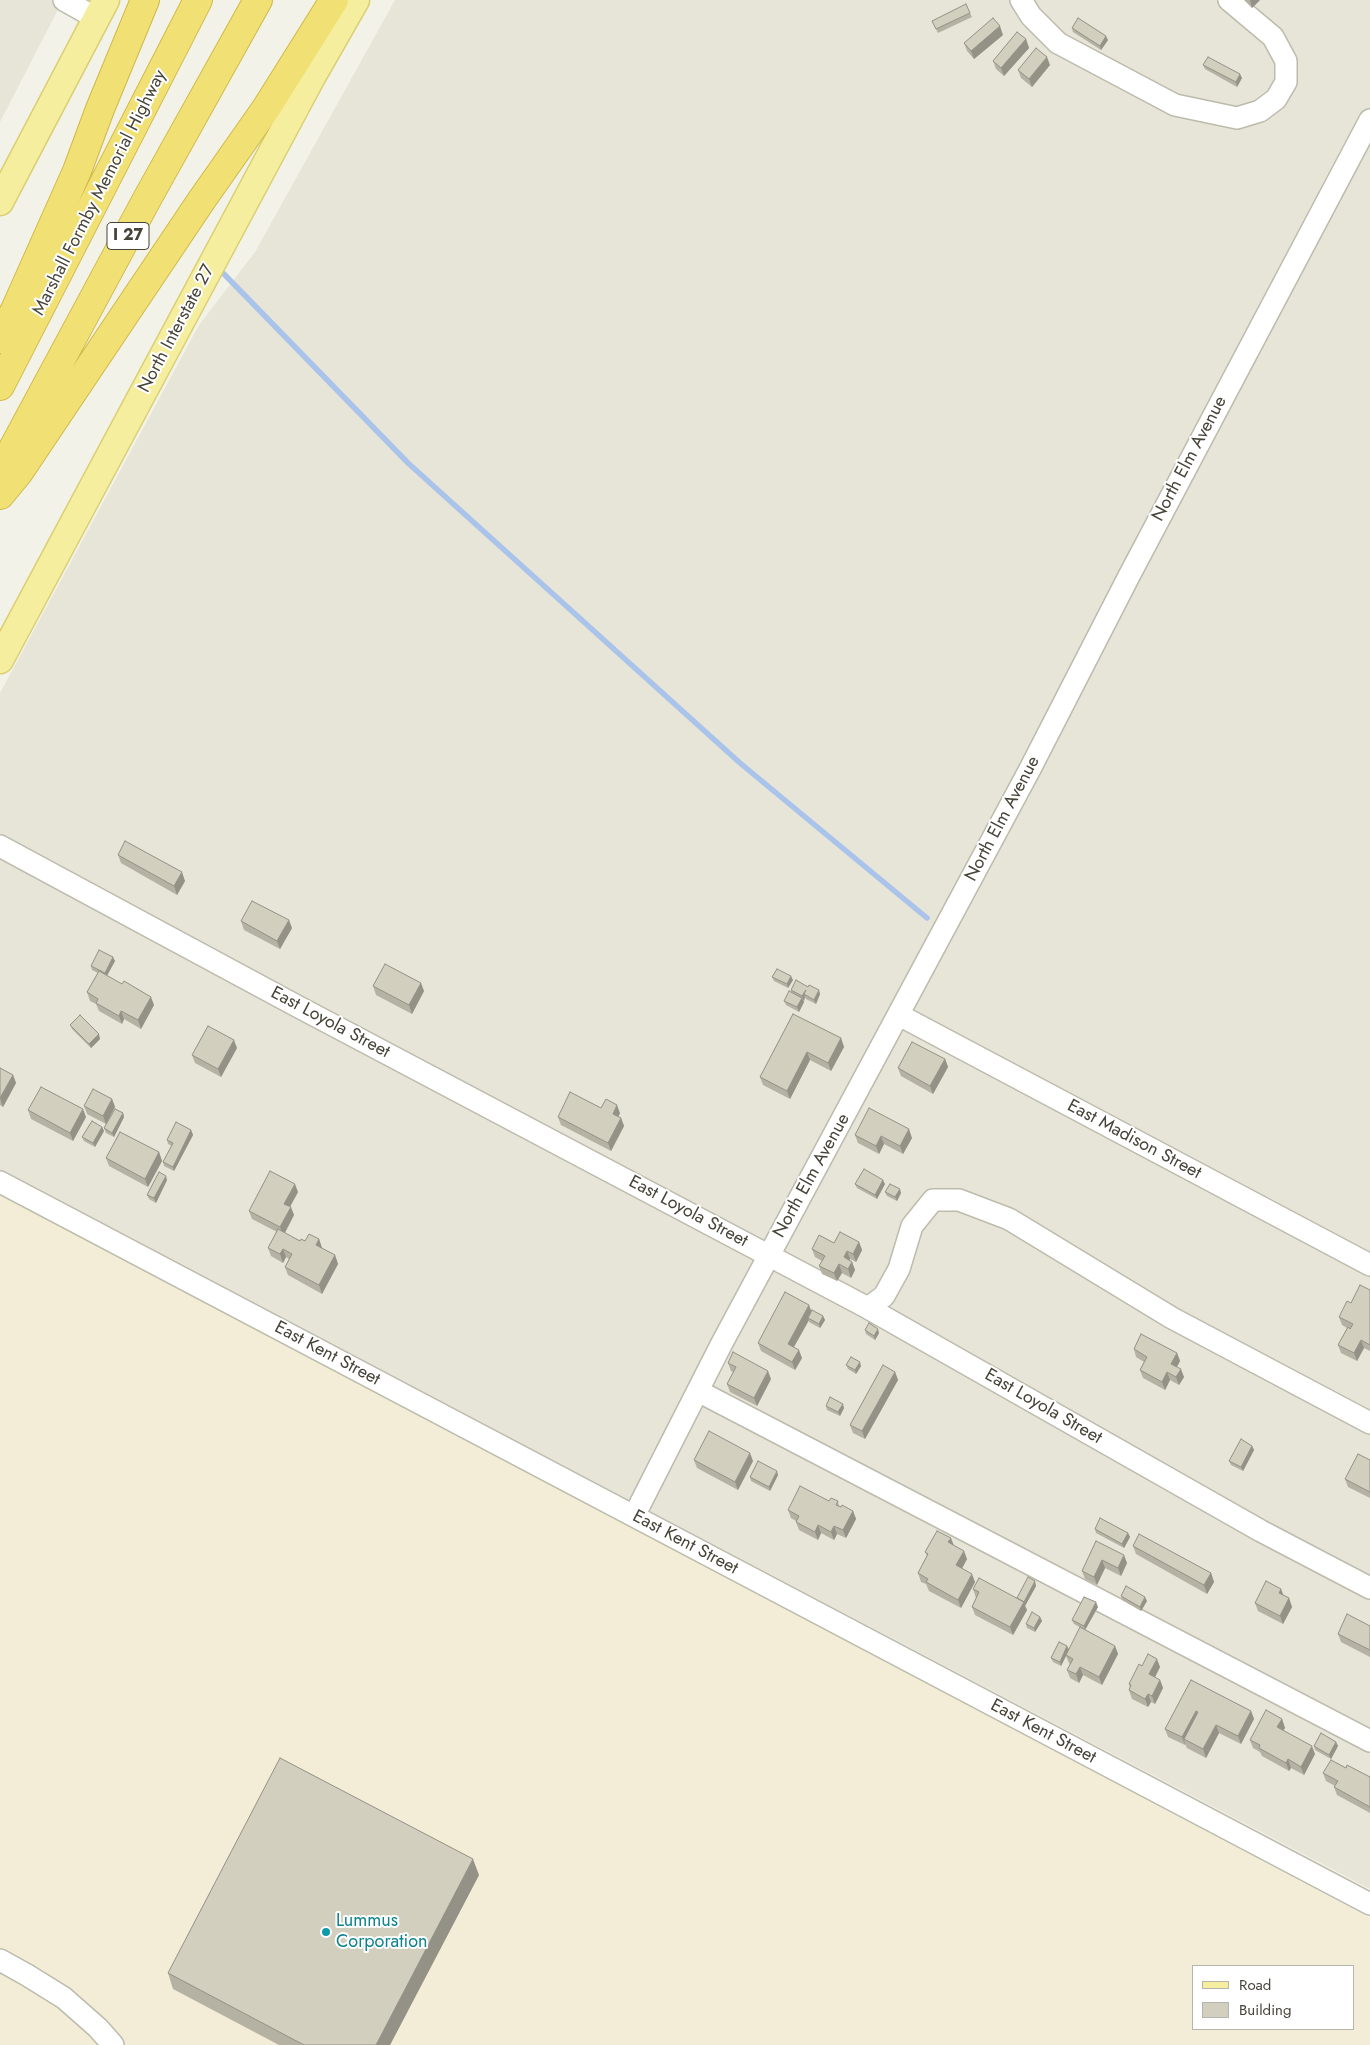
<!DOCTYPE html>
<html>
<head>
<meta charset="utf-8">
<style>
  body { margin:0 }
  #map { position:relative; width:1370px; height:2045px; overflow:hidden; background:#f3f2e9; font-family:Jost,sans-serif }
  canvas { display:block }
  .legend { position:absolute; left:1192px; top:1965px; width:162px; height:65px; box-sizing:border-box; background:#fff; border:1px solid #b5b4af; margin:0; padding:6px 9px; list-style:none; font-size:15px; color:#464338 }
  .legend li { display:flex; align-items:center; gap:10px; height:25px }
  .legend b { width:25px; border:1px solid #b5b4af }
</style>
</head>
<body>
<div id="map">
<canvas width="1370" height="2045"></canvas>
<ul class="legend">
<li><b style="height:6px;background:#f5ee9f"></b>Road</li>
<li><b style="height:14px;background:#d3cfbf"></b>Building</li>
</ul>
</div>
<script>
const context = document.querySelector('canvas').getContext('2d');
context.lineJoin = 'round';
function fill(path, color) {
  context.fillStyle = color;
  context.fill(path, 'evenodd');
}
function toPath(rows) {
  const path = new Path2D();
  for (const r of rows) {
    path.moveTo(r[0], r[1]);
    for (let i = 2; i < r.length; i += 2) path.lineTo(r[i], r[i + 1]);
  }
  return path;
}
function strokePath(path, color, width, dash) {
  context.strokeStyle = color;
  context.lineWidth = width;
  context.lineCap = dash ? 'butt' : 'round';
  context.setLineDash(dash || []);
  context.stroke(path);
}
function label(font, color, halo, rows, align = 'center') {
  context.font = font + ' Jost,sans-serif';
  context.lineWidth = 4;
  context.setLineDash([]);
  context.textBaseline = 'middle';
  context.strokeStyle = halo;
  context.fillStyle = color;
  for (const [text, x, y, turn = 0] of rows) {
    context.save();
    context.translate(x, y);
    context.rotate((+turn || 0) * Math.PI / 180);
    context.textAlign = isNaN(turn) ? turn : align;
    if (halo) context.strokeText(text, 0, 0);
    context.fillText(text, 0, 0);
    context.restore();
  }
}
const residential = toPath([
  [0,0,63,0,0,122],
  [395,0,1370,0,1370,1889,0,1170,0,693,199,325,255,252]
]);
const commercial = toPath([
  [0,1194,1370,1918,1370,2045,0,2045],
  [1194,1966,1354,1966,1354,2029,1194,2029]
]);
const stream = toPath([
  [224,274,408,463,740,763,927,918]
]);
const minor = toPath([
  [64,0,96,18],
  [1021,0,1031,16,1058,43,1175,105,1237,118,1260,111,1276,99,1286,82,1286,61,1273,37,1229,0],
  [0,846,295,1005,868,1308,1261,1531,1370,1588],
  [899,1015,1370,1265],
  [0,1182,1370,1904],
  [868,1308,884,1296,899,1269,912,1226,933,1200,959,1200,1009,1219,1172,1318,1370,1423],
  [698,1391,1370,1741],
  [634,1516,722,1343,1030,769,1129,576,1370,120],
  [0,1960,27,1975,64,1998,98,2028,113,2045]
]);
const major = toPath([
  [0,202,106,0],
  [0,660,312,77,356,0]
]);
const highway = toPath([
  [0,339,15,310,77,171,100,109,145,0],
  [0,386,198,0],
  [3,467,147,199,258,0],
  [0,495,19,472,201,201,267,107,334,0]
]);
const wall = toPath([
  [1244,0,1260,0,1252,8],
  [970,13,972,17,938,33,932,21],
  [1072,28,1108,40,1101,50,1073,32],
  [1003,35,974,59,967,51,964,43],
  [1026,39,1029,48,1004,76,996,69,993,61],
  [1050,65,1032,87,1021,78,1018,70],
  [1203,65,1242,78,1237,87,1205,69],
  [118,855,185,881,177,895,121,863],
  [241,921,292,928,280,949,244,930],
  [115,961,107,976,154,1005,141,1029,124,1019,122,1024,99,1011,96,1004,90,1001,87,992,98,973,92,970,91,966],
  [772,977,793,980,788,988,774,981],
  [373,986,424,991,412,1014,376,995],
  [791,990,820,994,816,1004,806,999,805,997,804,1001,803,1000,804,1002,799,1012,786,1005,784,1001,791,992],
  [793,1014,841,1038,844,1047,831,1071,810,1060,790,1099,763,1085,760,1077],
  [70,1025,100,1039,91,1048,72,1029],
  [237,1048,221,1077,195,1063,192,1055],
  [945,1059,948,1067,933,1094,901,1076,898,1068],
  [0,1068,13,1075,16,1083,3,1107,0,1105],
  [112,1099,115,1107,106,1124,87,1114,84,1106],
  [601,1108,620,1113,618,1117,621,1118,624,1126,611,1151,561,1125,558,1117],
  [28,1110,86,1117,73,1141,31,1119],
  [123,1113,124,1117,114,1137,106,1133,104,1128],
  [102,1127,104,1131,95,1147,84,1141,82,1137],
  [191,1130,193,1135,174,1171,164,1166,163,1162,172,1146,168,1144,167,1140],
  [855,1135,912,1138,903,1154,884,1144,879,1154,858,1143],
  [159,1152,162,1161,148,1187,109,1166,106,1158],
  [167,1180,156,1203,149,1199,147,1195],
  [855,1184,885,1184,877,1199,857,1188],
  [298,1192,290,1207,294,1215,285,1233,300,1241,319,1239,322,1248,335,1255,338,1264,322,1294,288,1275,285,1267,289,1259,286,1257,283,1263,271,1256,268,1248,277,1232,252,1219,249,1211],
  [885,1192,901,1193,897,1201,887,1196],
  [859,1242,862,1250,856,1262,850,1259,849,1260,852,1262,855,1270,851,1278,842,1273,837,1281,822,1274,819,1266,822,1261,815,1257,812,1249,834,1243],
  [1370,1290,1370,1351,1364,1348,1357,1361,1341,1353,1338,1345,1347,1328,1342,1325,1339,1317,1351,1303],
  [812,1311,823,1316,825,1320,820,1328,809,1322,809,1320,794,1347,802,1358,795,1370,761,1351,758,1343],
  [865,1330,879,1333,875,1340,866,1334],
  [1134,1349,1177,1353,1180,1361,1177,1367,1184,1377,1179,1385,1170,1380,1165,1390,1143,1378,1140,1370,1144,1362,1136,1357],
  [728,1363,771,1379,757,1406,730,1392,727,1384,733,1372,731,1371],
  [846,1365,861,1366,856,1374,848,1369],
  [895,1372,898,1380,865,1439,853,1433,850,1425],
  [826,1406,844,1408,840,1416,827,1410],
  [1252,1446,1254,1450,1243,1471,1231,1465,1229,1461],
  [694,1460,753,1461,738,1490,697,1468],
  [1370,1460,1370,1498,1348,1487,1345,1479],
  [778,1475,770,1491,751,1481,750,1477],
  [829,1501,838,1501,839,1506,853,1511,856,1519,846,1538,837,1534,834,1540,821,1533,818,1540,799,1530,796,1522,796,1521,791,1518,788,1510],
  [1095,1529,1128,1533,1130,1537,1124,1548,1096,1533],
  [1096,1541,1127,1563,1121,1576,1105,1568,1097,1585,1085,1579,1082,1571],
  [953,1545,967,1559,962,1568,975,1582,961,1608,929,1591,926,1584,921,1582,918,1573,927,1556,925,1552],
  [1133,1546,1211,1573,1214,1582,1207,1594,1136,1554],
  [1036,1586,1025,1606,1027,1610,1013,1635,975,1615,972,1607,976,1598,973,1589,1017,1598],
  [1281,1589,1283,1595,1289,1598,1292,1607,1283,1624,1258,1611,1255,1603],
  [1121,1596,1147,1601,1141,1611,1122,1600],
  [1098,1607,1085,1630,1074,1624,1072,1620],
  [1040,1617,1042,1621,1035,1632,1027,1628,1026,1624],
  [1370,1626,1370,1657,1341,1642,1338,1634],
  [1067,1646,1069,1649,1115,1646,1118,1654,1102,1685,1083,1675,1079,1683,1070,1678,1067,1670,1070,1664,1069,1663,1066,1656,1061,1666,1053,1662,1051,1658],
  [1142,1666,1160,1667,1155,1677,1160,1680,1163,1688,1155,1704,1151,1702,1148,1707,1132,1699,1129,1690,1130,1688,1129,1684],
  [1191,1680,1251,1711,1254,1719,1241,1744,1219,1733,1206,1758,1187,1748,1185,1744,1185,1745,1168,1737,1165,1729],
  [1282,1719,1285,1728,1283,1730,1315,1754,1304,1775,1291,1768,1289,1771,1262,1756,1260,1752,1253,1748,1250,1740],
  [1336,1742,1338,1746,1331,1759,1315,1750,1314,1746],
  [1346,1768,1370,1777,1370,1813,1337,1795,1334,1787,1335,1786,1326,1781,1323,1773],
  [479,1875,390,2045,279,2045,173,1989,168,1973]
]);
const shadedWall = toPath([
  [1250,0,1260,0,1252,8],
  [1000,26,1003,35,974,59,971,51],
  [1106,36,1108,40,1101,50,1100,46],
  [1026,39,1029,48,1004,76,1001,68],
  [1047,57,1050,65,1032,87,1029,79],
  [1240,74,1242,78,1237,87,1236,82],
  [182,872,185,881,177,895,174,886],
  [289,920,292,928,280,949,277,941],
  [113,957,115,961,106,977,105,973],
  [791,976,793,980,788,988,787,984],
  [421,983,424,991,412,1014,409,1005],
  [806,990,804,994,805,997,804,1001,802,996],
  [819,990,820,994,816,1004,814,1000],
  [151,997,154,1005,141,1029,138,1020],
  [802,998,804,1002,799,1012,797,1007],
  [121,1011,124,1019,122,1024,119,1016],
  [99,1034,100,1039,91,1048,89,1044],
  [841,1038,844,1047,831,1071,828,1063],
  [234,1040,237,1048,221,1077,218,1069],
  [807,1052,810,1060,790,1099,787,1091],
  [945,1059,948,1067,933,1094,930,1086],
  [13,1075,16,1083,3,1107,0,1098],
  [112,1099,115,1107,106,1124,103,1116],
  [617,1105,620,1113,616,1122,613,1114],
  [83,1109,86,1117,73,1141,70,1133],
  [123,1113,124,1117,114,1137,112,1133],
  [621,1118,624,1126,611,1151,608,1143],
  [102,1127,104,1131,95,1147,93,1143],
  [909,1129,912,1138,903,1154,900,1146],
  [191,1130,193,1135,174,1171,173,1167],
  [881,1136,884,1144,879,1154,876,1146],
  [159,1152,162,1161,148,1187,145,1179],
  [166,1176,167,1180,156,1203,154,1198],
  [883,1180,885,1184,877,1199,875,1195],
  [295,1184,298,1192,287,1212,284,1204],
  [900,1189,901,1193,897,1201,895,1197],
  [291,1207,294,1215,283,1236,280,1227],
  [319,1239,322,1248,319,1254,316,1245],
  [859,1242,862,1250,856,1262,853,1254],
  [283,1249,286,1257,283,1263,280,1254],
  [847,1251,850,1259,847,1266,844,1257],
  [335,1255,338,1264,322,1294,319,1285],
  [852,1262,855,1270,851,1278,848,1269],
  [839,1264,842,1273,837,1281,834,1273],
  [809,1305,812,1313,808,1318,809,1320,791,1352,788,1344],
  [823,1316,825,1320,820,1328,819,1324],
  [878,1329,879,1333,875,1340,874,1336],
  [1361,1340,1364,1348,1357,1361,1354,1353],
  [799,1350,802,1358,795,1370,792,1362],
  [1177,1353,1180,1361,1174,1372,1171,1364],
  [860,1362,861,1366,856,1374,855,1370],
  [1181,1369,1184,1377,1179,1385,1176,1377],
  [768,1371,771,1379,757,1406,754,1398],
  [895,1372,898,1380,865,1439,862,1431],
  [1167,1372,1170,1380,1165,1390,1162,1382],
  [843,1404,844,1408,840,1416,838,1412],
  [1252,1446,1254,1450,1243,1471,1241,1467],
  [750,1453,753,1461,738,1490,735,1482],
  [777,1471,778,1475,770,1491,769,1487],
  [853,1511,856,1519,846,1538,843,1530],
  [818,1525,821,1533,818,1540,815,1532],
  [834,1526,837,1534,834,1540,831,1532],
  [1128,1533,1130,1537,1124,1548,1122,1544],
  [951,1538,954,1546,948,1542],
  [964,1551,967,1559,959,1574,956,1565],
  [1124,1555,1127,1563,1121,1576,1118,1568],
  [1102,1560,1105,1568,1097,1585,1094,1577],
  [1211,1573,1214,1582,1207,1594,1204,1585],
  [972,1574,975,1582,961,1608,958,1600],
  [1035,1581,1036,1586,1025,1606,1027,1610,1013,1635,1010,1627],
  [1281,1589,1284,1597,1279,1593],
  [1145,1597,1147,1601,1141,1611,1140,1607],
  [1289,1598,1292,1607,1283,1624,1280,1616],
  [1096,1602,1098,1607,1085,1630,1084,1626],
  [1040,1617,1042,1621,1035,1632,1034,1628],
  [1067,1646,1069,1650,1061,1666,1060,1662],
  [1115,1646,1118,1654,1102,1685,1099,1677],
  [1157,1659,1160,1667,1152,1683,1149,1674],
  [1080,1667,1083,1675,1079,1683,1076,1674],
  [1160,1680,1163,1688,1155,1704,1152,1696],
  [1148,1694,1151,1702,1148,1707,1145,1699],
  [1196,1711,1199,1719,1184,1739,1185,1744,1185,1745,1182,1737],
  [1251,1711,1254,1719,1241,1744,1238,1736],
  [1282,1719,1285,1728,1280,1735,1277,1727],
  [1216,1725,1219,1733,1206,1758,1203,1749],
  [1336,1742,1338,1746,1331,1759,1329,1755],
  [1312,1746,1315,1754,1304,1775,1301,1767],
  [1288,1759,1291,1768,1289,1771,1286,1763],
  [473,1859,479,1875,390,2045,376,2045]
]);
const building = toPath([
  [966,4,970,13,936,29,932,21,966,4],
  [993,18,1000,26,971,51,964,43,993,18],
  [1078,18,1106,36,1100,46,1072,28,1078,18],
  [1017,32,1026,39,1001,68,993,61,1017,32],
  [1036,48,1047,57,1029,79,1018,70,1036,48],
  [1208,57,1240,74,1236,82,1203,65,1208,57],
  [125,841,182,872,174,886,118,855,125,841],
  [252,901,289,920,277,941,241,921,252,901],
  [99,950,113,957,105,973,91,966,99,950],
  [385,964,421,983,409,1005,373,986,385,964],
  [777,969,791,976,787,984,772,977,777,969],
  [99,971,122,984,124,981,151,997,138,1020,121,1011,119,1016,96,1003,98,999,87,992,99,971],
  [796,980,808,987,809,985,819,990,814,1000,804,994,806,990,802,996,791,990,796,980],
  [789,991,802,998,797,1007,784,1001,789,991],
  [793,1014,841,1038,828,1063,807,1052,787,1091,760,1077,793,1014],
  [80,1015,99,1034,89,1044,70,1025,80,1015],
  [208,1026,234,1040,218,1069,192,1055,208,1026],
  [912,1042,945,1059,930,1086,898,1068,912,1042],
  [0,1068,13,1075,0,1098,0,1068],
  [41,1087,83,1109,70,1133,28,1110,41,1087],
  [93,1089,112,1099,103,1116,84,1106,93,1089],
  [570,1092,601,1108,606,1099,617,1105,613,1114,621,1118,608,1143,558,1117,570,1092],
  [869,1108,909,1129,900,1146,881,1136,876,1146,855,1135,869,1108],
  [115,1109,123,1113,112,1133,104,1128,115,1109],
  [92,1121,102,1127,93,1143,82,1137,92,1121],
  [176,1122,191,1130,173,1167,163,1162,173,1143,167,1140,176,1122],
  [120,1132,159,1152,145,1179,106,1158,120,1132],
  [864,1169,883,1180,875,1195,855,1184,864,1169],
  [270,1171,295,1184,284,1204,291,1207,280,1227,249,1211,270,1171],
  [159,1172,166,1176,154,1198,147,1195,159,1172],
  [890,1184,900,1189,895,1197,885,1192,890,1184],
  [278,1229,300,1241,301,1239,305,1241,309,1234,319,1239,316,1245,335,1255,319,1285,285,1267,292,1254,283,1249,280,1254,268,1248,278,1229],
  [840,1232,859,1242,853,1254,847,1251,844,1257,852,1262,848,1269,839,1264,834,1273,819,1266,825,1256,812,1249,819,1235,834,1243,840,1232],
  [1360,1285,1370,1290,1370,1345,1361,1340,1354,1353,1338,1345,1348,1327,1350,1329,1353,1324,1339,1317,1347,1301,1351,1303,1360,1285],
  [785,1292,809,1305,788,1344,799,1350,792,1362,758,1343,785,1292],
  [812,1310,823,1316,819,1324,808,1318,812,1310],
  [869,1323,878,1329,874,1336,865,1330,869,1323],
  [1141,1334,1177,1353,1171,1364,1181,1369,1176,1377,1167,1372,1162,1382,1140,1370,1147,1357,1134,1349,1141,1334],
  [733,1352,768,1371,754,1398,727,1384,736,1367,728,1363,733,1352],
  [851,1357,860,1362,855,1370,846,1365,851,1357],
  [883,1365,895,1372,862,1431,850,1425,883,1365],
  [830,1397,843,1404,838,1412,826,1406,830,1397],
  [709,1431,750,1453,735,1482,694,1460,709,1431],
  [1241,1439,1252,1446,1241,1467,1229,1461,1241,1439],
  [1358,1454,1370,1460,1370,1492,1345,1479,1358,1454],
  [758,1461,777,1471,769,1487,750,1477,758,1461],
  [800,1486,829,1501,831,1498,838,1501,836,1505,841,1507,842,1505,853,1511,843,1530,834,1526,831,1532,818,1525,815,1532,796,1522,799,1516,788,1510,800,1486],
  [1100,1518,1128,1533,1122,1544,1095,1529,1100,1518],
  [937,1531,951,1538,948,1542,964,1551,956,1565,972,1574,958,1600,926,1582,928,1579,918,1573,928,1554,925,1552,937,1531],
  [1139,1534,1211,1573,1204,1585,1133,1546,1139,1534],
  [1096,1541,1124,1555,1118,1568,1102,1560,1094,1577,1082,1571,1096,1541],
  [1028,1577,1035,1581,1024,1602,1017,1598,1028,1577],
  [979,1578,1024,1602,1010,1627,972,1607,979,1592,973,1589,979,1578],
  [1266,1581,1281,1589,1279,1593,1289,1598,1280,1616,1255,1603,1266,1581],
  [1126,1586,1145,1597,1140,1607,1121,1596,1126,1586],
  [1084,1597,1096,1602,1084,1626,1072,1620,1084,1597],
  [1032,1612,1040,1617,1034,1628,1026,1624,1032,1612],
  [1347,1614,1370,1626,1370,1650,1338,1634,1347,1614],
  [1080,1627,1115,1646,1099,1677,1080,1667,1076,1674,1067,1670,1073,1659,1066,1655,1080,1627],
  [1059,1642,1067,1646,1060,1662,1051,1658,1059,1642],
  [1148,1654,1157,1659,1149,1674,1160,1680,1152,1696,1148,1694,1145,1699,1129,1690,1131,1685,1129,1684,1139,1664,1142,1666,1148,1654],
  [1191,1680,1251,1711,1238,1736,1216,1725,1203,1749,1184,1739,1198,1712,1196,1711,1182,1737,1165,1729,1191,1680],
  [1266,1710,1282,1719,1277,1727,1312,1746,1301,1767,1288,1759,1286,1763,1259,1748,1260,1745,1250,1740,1266,1710],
  [1321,1733,1336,1742,1329,1755,1314,1746,1321,1733],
  [280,1758,473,1859,376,2045,304,2045,168,1973,280,1758],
  [1331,1760,1346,1768,1347,1765,1370,1777,1370,1807,1334,1787,1338,1781,1323,1773,1331,1760]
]);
const markers = [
  [326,1932,5,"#0f9aa8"]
];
const shields = [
  [128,236,42]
];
const shieldNames = [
  ["I 27",128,236]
];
const streetNames = [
  ["Marshall Formby Memorial Highway",100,193,-63],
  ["North Interstate 27",177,329,-62],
  ["North Elm Avenue",1190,459,-62],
  ["North Elm Avenue",1003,819,-62],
  ["East Loyola Street",330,1023,28],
  ["East Madison Street",1134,1140,28],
  ["North Elm Avenue",812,1176,-61],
  ["East Loyola Street",688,1212,28],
  ["East Kent Street",327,1354,28],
  ["East Loyola Street",1043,1407,30],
  ["East Kent Street",685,1543,28],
  ["East Kent Street",1043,1732,28]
];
const cultureNames = [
  ["Lummus",336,1922],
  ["Corporation",336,1943]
];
fill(residential, '#e6e5d7');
fill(commercial, '#f3ecd6');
strokePath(stream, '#aac3ea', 5.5);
strokePath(minor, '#bdbbac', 24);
strokePath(major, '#d9cf70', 29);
strokePath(highway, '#d0b846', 30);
strokePath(minor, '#fff', 21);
strokePath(major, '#f5ee9f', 26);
strokePath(highway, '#f1e175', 28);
fill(wall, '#b5b2a4');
fill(shadedWall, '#949186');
fill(building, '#d3cfbf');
strokePath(building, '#949186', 1);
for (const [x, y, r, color] of markers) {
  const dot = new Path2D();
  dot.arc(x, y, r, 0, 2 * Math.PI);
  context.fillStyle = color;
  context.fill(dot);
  strokePath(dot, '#fff', 2);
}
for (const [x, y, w] of shields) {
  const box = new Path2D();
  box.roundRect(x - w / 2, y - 13.5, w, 27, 4);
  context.fillStyle = '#fff';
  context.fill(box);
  strokePath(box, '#464338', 1);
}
label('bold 16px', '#464338', null, shieldNames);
label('18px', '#464338', '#fff', streetNames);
label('18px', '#0d838f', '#fff', cultureNames, 'left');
</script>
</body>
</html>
